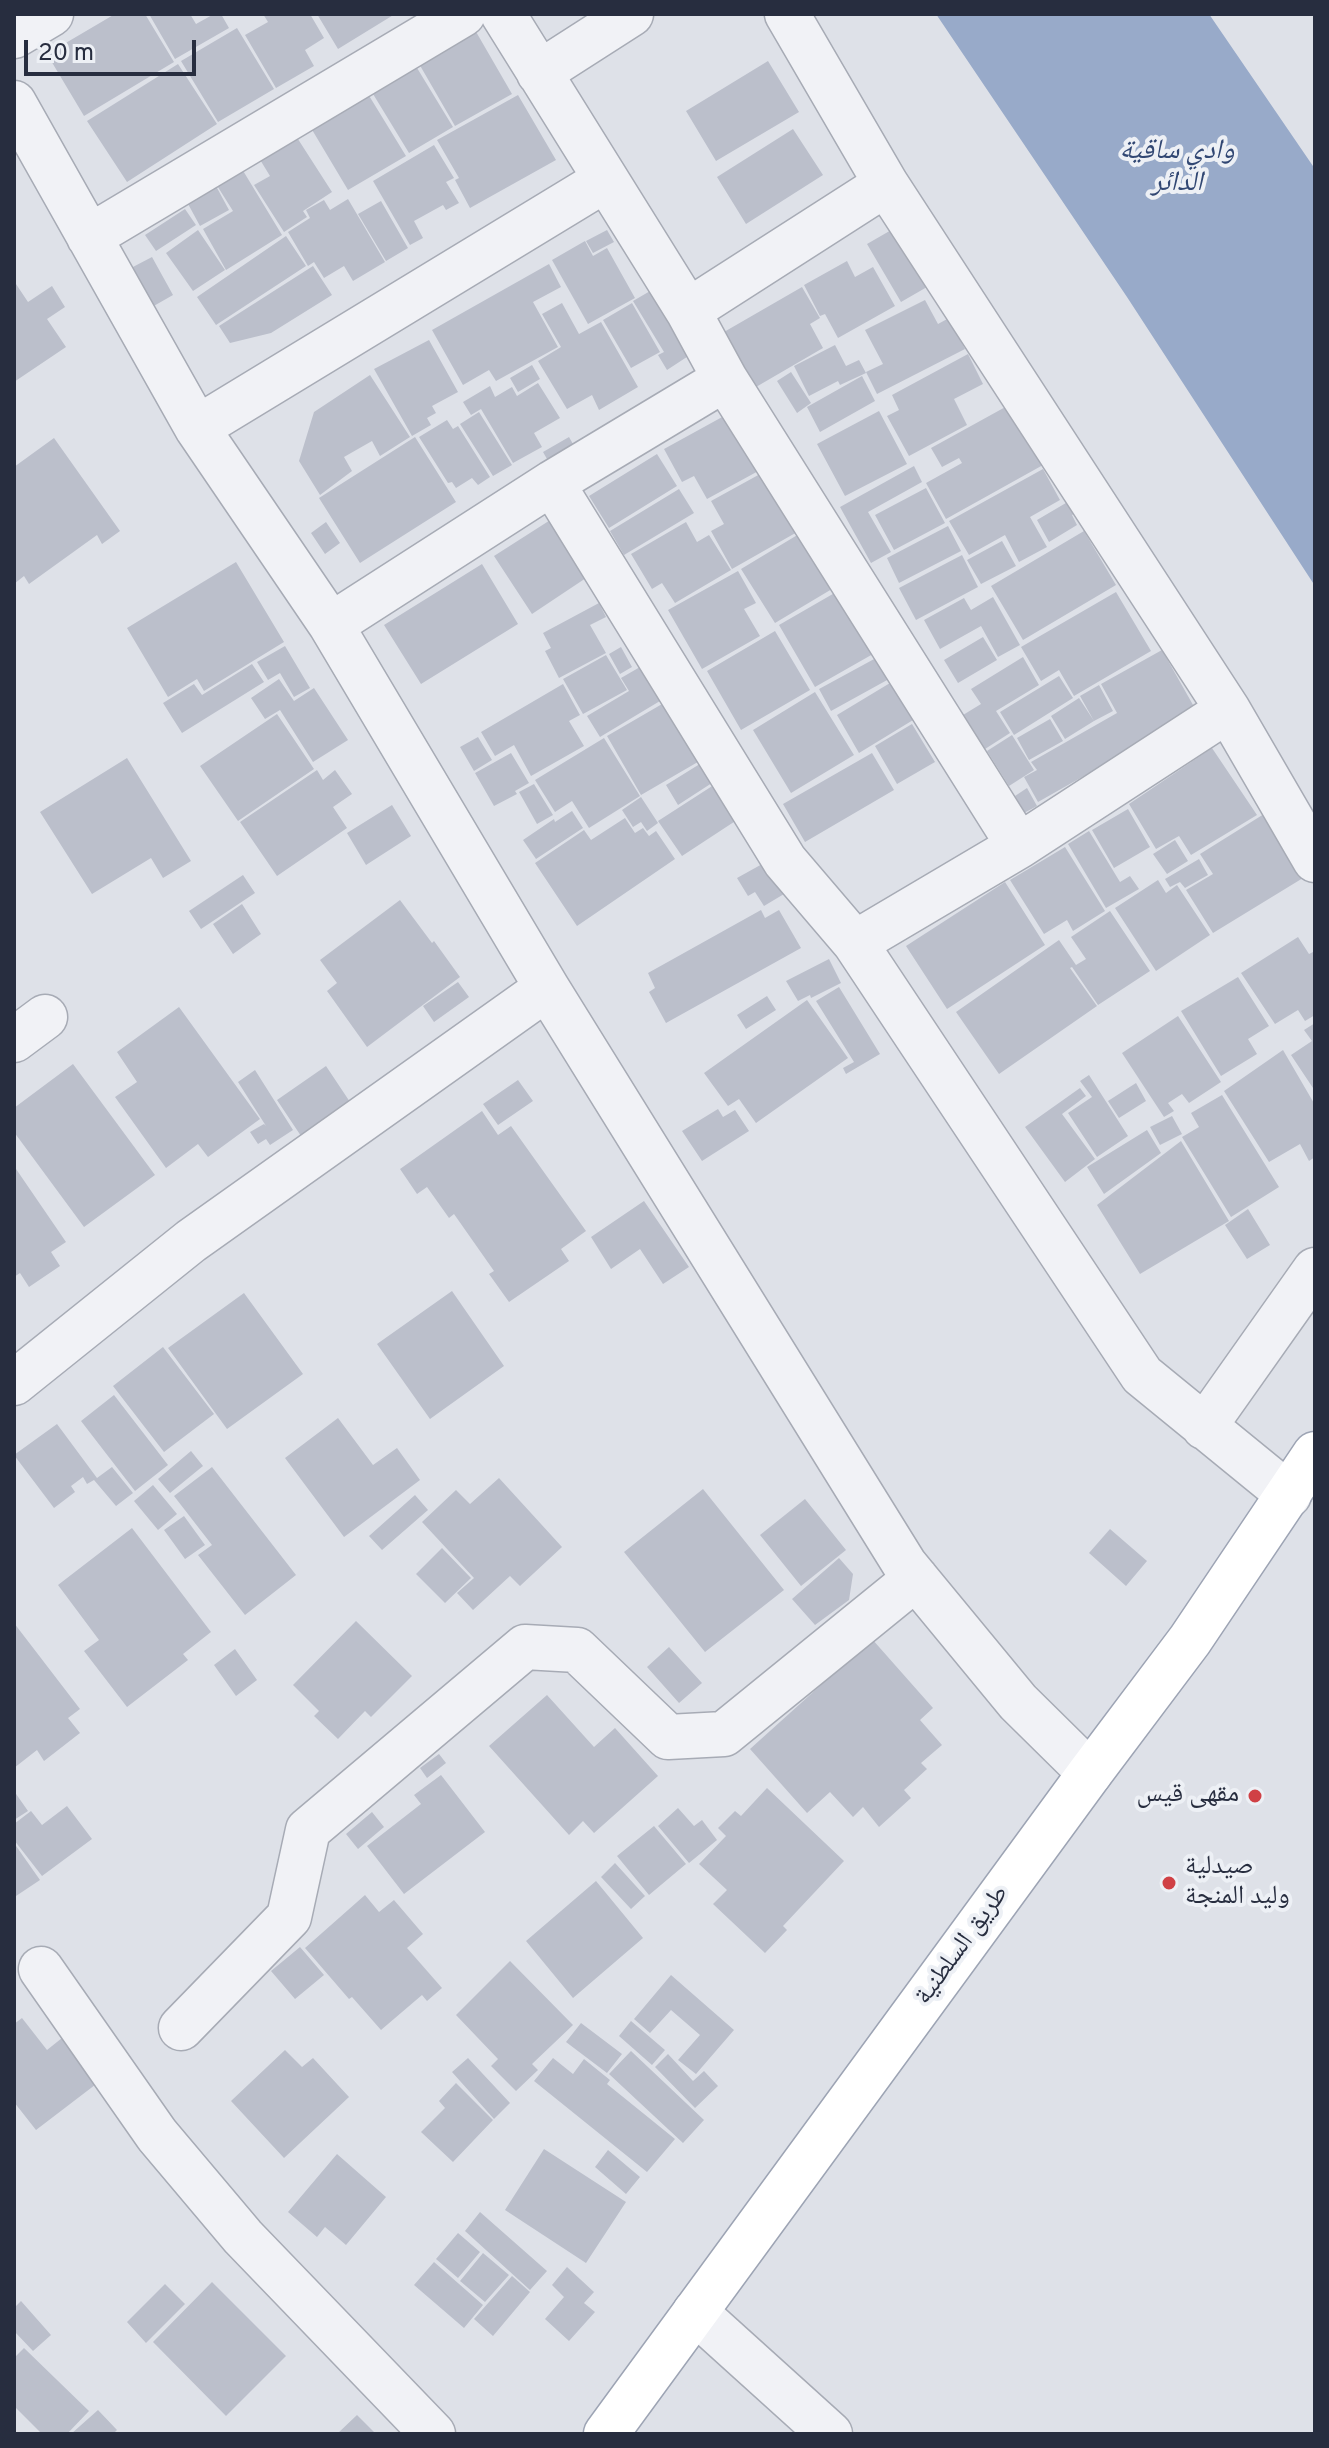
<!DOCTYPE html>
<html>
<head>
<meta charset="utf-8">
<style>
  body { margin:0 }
  #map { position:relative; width:1329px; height:2448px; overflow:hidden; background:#dee1e8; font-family:Overpass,sans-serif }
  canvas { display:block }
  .frame { position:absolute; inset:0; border:16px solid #272d3f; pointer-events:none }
  .scale { position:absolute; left:24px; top:40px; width:172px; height:36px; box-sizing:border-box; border:4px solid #272d3f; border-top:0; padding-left:10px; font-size:24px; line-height:28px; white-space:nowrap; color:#272d3f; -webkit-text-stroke:6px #edf0f5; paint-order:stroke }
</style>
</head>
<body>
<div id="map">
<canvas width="1329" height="2448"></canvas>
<div class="frame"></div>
<div class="scale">20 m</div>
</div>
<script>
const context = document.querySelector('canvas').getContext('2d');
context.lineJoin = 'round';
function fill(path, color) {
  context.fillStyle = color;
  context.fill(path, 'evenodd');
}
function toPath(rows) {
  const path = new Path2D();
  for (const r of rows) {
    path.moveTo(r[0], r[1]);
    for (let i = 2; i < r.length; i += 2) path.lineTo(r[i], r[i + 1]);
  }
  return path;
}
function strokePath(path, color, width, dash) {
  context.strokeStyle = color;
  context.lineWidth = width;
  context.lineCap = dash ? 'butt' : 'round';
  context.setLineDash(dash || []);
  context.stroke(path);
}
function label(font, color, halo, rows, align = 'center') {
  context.font = font + ' Overpass,"Noto Naskh Arabic",sans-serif';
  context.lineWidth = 8;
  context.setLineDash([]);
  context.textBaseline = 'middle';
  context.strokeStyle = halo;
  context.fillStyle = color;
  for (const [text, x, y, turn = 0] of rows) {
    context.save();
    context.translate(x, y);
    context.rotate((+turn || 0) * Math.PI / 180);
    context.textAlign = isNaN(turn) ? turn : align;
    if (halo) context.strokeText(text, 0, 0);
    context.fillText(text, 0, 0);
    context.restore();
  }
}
const water = toPath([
  [936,14,1209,14,1315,169,1315,586,1127,297]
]);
const building = toPath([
  [115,14,145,14,174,62,84,116,47,54],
  [149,14,190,14,196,24,214,14,221,14,229,28,175,59],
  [263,14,310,14,324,38,305,50,314,66,276,88,245,35,268,22],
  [317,14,395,14,338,49],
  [237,28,274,89,218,122,181,61],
  [475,30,512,94,455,126,418,62],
  [768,61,799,112,716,161,686,111],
  [414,63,453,127,409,153,370,89],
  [178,64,217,124,127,182,87,121],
  [368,94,406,156,348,190,311,128],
  [518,95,556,160,470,208,455,180,459,178,437,140],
  [793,129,823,175,746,224,717,177],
  [296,136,332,192,303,211,307,217,284,232,254,185,270,176,259,158],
  [434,145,454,178,446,182,459,203,446,210,443,205,414,221,423,238,410,245,373,181],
  [242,169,282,235,226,270,203,229,233,211,216,184],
  [216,186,229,210,200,226,187,202],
  [348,199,385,262,353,281,344,266,324,278,314,262,308,266,288,232,310,218,306,210,324,200,330,210],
  [381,201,408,248,386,261,358,214],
  [185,209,196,225,156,251,145,235],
  [893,229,927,287,901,302,867,244],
  [198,230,225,270,193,291,166,253],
  [607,230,614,242,593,253,586,241],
  [286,236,306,266,216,325,197,297],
  [585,241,593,256,607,248,635,298,588,324,552,260],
  [152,257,173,295,152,307,131,268],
  [847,261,855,277,873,267,895,306,838,338,825,314,820,316,804,285],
  [549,264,561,287,533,302,558,347,496,381,489,370,463,385,432,330],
  [313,266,332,295,271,333,230,343,219,326],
  [14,281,28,302,52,286,65,307,47,319,66,347,14,382],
  [657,287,696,351,667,370,658,355,664,352,633,301],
  [802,287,820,318,810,324,823,348,756,387,724,332],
  [925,300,938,324,949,318,965,349,877,394,866,372,883,364,865,330],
  [562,303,579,334,601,322,638,387,599,410,592,395,567,409,538,361,561,347,542,314],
  [632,303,660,352,631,368,603,320],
  [429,340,458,392,432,406,436,413,427,418,431,425,412,436,374,369],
  [835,345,846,366,859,360,866,373,840,385,838,381,809,396,794,366],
  [968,354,983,384,954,399,967,425,909,456,887,416,899,410,892,395],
  [532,365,540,379,518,392,510,378],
  [791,372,811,403,797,413,777,381],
  [370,375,410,437,380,456,372,441,344,457,352,471,320,495,299,461,314,412],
  [862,376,875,401,820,432,807,407],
  [538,383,560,418,534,433,542,447,513,463,481,409,471,415,463,402,490,386,495,397,512,387,517,396],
  [1009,405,1043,465,946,519,926,483,962,463,959,458,942,467,931,448],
  [879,411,907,464,845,496,817,444],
  [479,412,512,465,493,476,460,424],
  [724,416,762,469,707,499,694,476,682,482,664,449],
  [447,420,453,429,458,426,490,477,478,485,472,478,456,488,452,482,448,483,419,437],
  [415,437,456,502,360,563,319,498],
  [569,437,577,451,551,466,543,452],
  [54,438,120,531,102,544,97,535,29,584,24,576,14,584,14,467],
  [657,454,677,486,609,528,589,496],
  [914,466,922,482,868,512,891,552,871,563,840,507],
  [771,468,806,527,732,569,711,531,724,524,711,501],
  [1043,469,1060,500,1030,517,1047,547,1019,562,1005,535,969,555,949,521],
  [926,488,945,523,894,550,875,515],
  [679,489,694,513,624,555,610,531],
  [1071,500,1077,512,1072,515,1077,525,1049,542,1037,520],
  [555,517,592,574,532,614,494,556],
  [326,522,340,543,325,554,311,533],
  [686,522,697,542,709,535,731,570,675,603,662,583,652,589,631,554],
  [948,526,961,551,899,583,887,558],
  [804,531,837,586,775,623,741,569],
  [1084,531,1116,585,1023,640,991,586],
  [1002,541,1016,566,981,584,967,560],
  [962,555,978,587,916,620,899,588],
  [236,562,284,642,204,691,197,679,168,697,127,628],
  [482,564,518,624,421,684,384,625],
  [738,571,756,603,744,609,760,636,702,669,668,610],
  [838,591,873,654,815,687,779,625],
  [1116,592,1151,651,1074,696,1059,670,1041,681,1021,647],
  [993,597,1020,645,998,657,981,626,940,649,924,620,964,598,971,610],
  [599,603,606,617,590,625,606,653,559,678,545,651,551,648,543,633],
  [775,631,810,690,741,730,707,671],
  [983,637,997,660,958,683,944,660],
  [285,646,310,688,294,697,280,673,268,680,257,662],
  [621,647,632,667,620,674,609,654],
  [1162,650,1197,712,1038,802,1024,777,1037,770,1031,762,1117,713,1101,684],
  [606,655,627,690,583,714,563,679],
  [1023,657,1039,685,996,711,1010,733,985,749,963,715,981,704,971,689],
  [876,658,889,679,831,711,819,689],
  [252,664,264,682,182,733,163,703,194,684,202,695],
  [640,667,660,701,600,737,587,716,629,691,621,678],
  [1059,676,1073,698,1014,735,1000,712],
  [279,679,294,701,314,688,348,740,313,762,280,710,265,719,251,698],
  [895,680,918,717,859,753,837,715],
  [563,684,580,715,569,721,584,746,531,776,514,745,495,756,481,732],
  [1099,685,1113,711,1094,721,1080,696],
  [815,692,854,755,791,793,753,730],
  [1079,698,1094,721,1065,739,1051,716],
  [669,700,703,759,641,795,607,736],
  [277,714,314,769,238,821,200,766],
  [1050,719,1063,741,1029,760,1017,738],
  [912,724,935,762,897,784,875,746],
  [1012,735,1034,770,1009,786,987,751],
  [478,737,492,760,474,771,460,747],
  [604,738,640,796,589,828,572,801,555,812,535,780],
  [1212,748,1257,815,1191,855,1179,836,1156,849,1129,804],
  [511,753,529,783,515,791,517,794,494,806,475,773],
  [872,753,894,790,805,842,783,804],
  [127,758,191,861,163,878,151,858,92,894,40,812],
  [703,762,715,781,678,805,666,785],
  [317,770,323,780,335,770,352,794,333,807,347,828,277,876,240,822],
  [720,781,743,816,682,856,658,821],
  [534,784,553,815,537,824,519,792],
  [1027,788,1037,806,1024,813,1015,796],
  [641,797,658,823,647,831,641,822,633,827,622,810],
  [392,805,411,836,366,865,347,833],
  [1128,809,1150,847,1114,868,1092,830],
  [572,811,583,828,536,859,523,840,554,819,555,822],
  [1264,814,1303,878,1213,933,1186,890,1213,874,1200,854],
  [625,818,635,833,643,828,649,836,656,831,675,859,577,926,535,863,584,830,591,840],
  [1089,831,1120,882,1130,876,1139,889,1106,908,1068,844],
  [1175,840,1188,861,1167,874,1153,854],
  [1065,847,1105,911,1073,931,1067,920,1044,934,1010,880],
  [1199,859,1208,875,1185,888,1180,882,1170,887,1165,879],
  [764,863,784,894,764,906,755,892,748,896,737,878],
  [243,875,255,893,201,929,189,911],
  [1158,880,1166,893,1177,885,1210,935,1156,971,1115,908],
  [1005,882,1045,945,947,1009,906,946],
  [400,900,432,943,434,941,460,977,367,1047,327,991,337,983,320,960],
  [242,904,261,934,233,954,213,924],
  [761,910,765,918,779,910,801,948,666,1023,649,992,655,988,648,973],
  [1110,911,1150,971,1098,1005,1072,967,1070,968,1097,1006,999,1074,956,1012,1059,940,1076,965,1086,959,1071,937],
  [1298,937,1309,954,1315,951,1315,1015,1305,1021,1298,1010,1275,1024,1241,973],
  [829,959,841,983,811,998,810,995,798,1001,786,981],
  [1238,977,1269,1026,1248,1039,1257,1054,1221,1076,1181,1011],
  [458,982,469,997,434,1022,423,1006],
  [839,987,880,1054,846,1074,843,1068,854,1062,816,1001],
  [767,996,776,1010,746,1029,737,1015],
  [807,1000,848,1058,756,1123,739,1099,728,1106,704,1073],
  [179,1007,260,1119,208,1157,198,1144,166,1168,115,1097,137,1082,117,1052],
  [1178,1016,1221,1082,1189,1103,1182,1094,1168,1103,1174,1111,1164,1117,1122,1053],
  [1315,1023,1315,1091,1291,1055,1312,1041,1304,1030],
  [1283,1050,1315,1105,1315,1157,1309,1161,1300,1144,1269,1162,1224,1091],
  [73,1064,155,1175,84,1227,14,1132,14,1108],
  [326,1066,352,1105,303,1139,277,1100],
  [255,1070,293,1130,270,1145,266,1139,258,1144,250,1132,264,1124,266,1126,238,1082],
  [1089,1075,1128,1136,1097,1157,1068,1113,1092,1097,1080,1081],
  [518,1080,533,1101,498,1125,483,1104],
  [1136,1083,1146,1101,1119,1118,1108,1101],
  [1080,1088,1086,1096,1062,1114,1095,1159,1065,1182,1025,1127],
  [1222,1095,1279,1187,1231,1217,1182,1137,1199,1127,1191,1113],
  [718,1109,723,1117,735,1110,749,1131,702,1161,682,1131],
  [482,1111,498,1135,511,1126,586,1231,561,1249,569,1261,509,1302,489,1274,494,1271,454,1214,449,1218,427,1187,417,1194,400,1169],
  [1172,1116,1182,1134,1160,1145,1150,1127],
  [1147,1130,1161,1153,1104,1194,1087,1167],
  [1181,1141,1229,1221,1140,1274,1097,1205],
  [14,1166,66,1242,51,1252,60,1266,29,1287,20,1273,14,1277],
  [644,1201,689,1267,663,1284,640,1249,611,1269,591,1237],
  [1248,1209,1270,1245,1247,1259,1225,1225],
  [452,1291,504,1366,430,1419,377,1344],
  [244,1293,303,1374,227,1429,168,1348],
  [163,1347,214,1414,164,1452,113,1386],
  [114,1395,168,1465,135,1491,81,1421],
  [338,1418,373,1465,397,1448,420,1480,344,1537,285,1458],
  [57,1424,97,1478,112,1467,133,1493,116,1506,94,1480,87,1484,83,1477,71,1486,75,1492,54,1508,14,1455],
  [191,1451,203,1466,170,1493,158,1479],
  [212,1467,296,1575,245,1615,198,1555,212,1545,174,1496],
  [499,1478,562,1547,520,1586,510,1576,473,1610,457,1593,474,1578,422,1522,456,1490,470,1504],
  [153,1485,177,1514,158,1530,134,1501],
  [703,1489,784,1590,705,1652,624,1552],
  [415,1495,428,1510,382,1550,369,1536],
  [805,1499,846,1550,801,1586,760,1535],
  [184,1516,205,1545,185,1559,164,1530],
  [132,1528,211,1632,183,1654,188,1660,127,1707,84,1651,99,1640,58,1585],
  [1110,1529,1147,1561,1126,1586,1089,1553],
  [442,1548,471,1578,445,1603,416,1574],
  [839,1558,853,1574,849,1600,815,1625,792,1599],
  [356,1621,412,1676,371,1717,365,1711,338,1739,314,1716,319,1711,293,1685],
  [14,1623,80,1709,68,1718,80,1733,44,1761,37,1750,14,1768],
  [872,1639,933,1708,920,1720,942,1745,921,1763,927,1769,904,1790,911,1798,879,1827,863,1807,853,1817,830,1792,807,1813,750,1749],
  [669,1647,702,1683,679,1703,647,1667],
  [235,1649,257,1680,236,1696,214,1665],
  [547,1695,594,1747,615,1728,658,1776,594,1833,583,1821,569,1835,489,1746],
  [439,1754,446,1763,427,1778,420,1768],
  [441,1775,485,1832,404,1894,367,1846,421,1804,414,1795],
  [767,1788,844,1861,783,1926,787,1930,765,1953,713,1904,727,1890,699,1864,726,1836,718,1828,735,1811,741,1816],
  [14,1791,28,1811,14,1820],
  [67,1806,92,1839,42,1876,14,1840,14,1824,31,1811,42,1825],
  [678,1808,694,1826,702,1820,717,1840,689,1863,658,1826],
  [372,1812,384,1827,358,1849,346,1834],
  [654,1826,686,1864,649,1895,617,1856],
  [14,1843,40,1880,16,1896,14,1893],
  [615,1863,645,1896,631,1909,601,1877],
  [596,1881,643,1938,573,1998,526,1941],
  [365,1895,379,1912,394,1900,423,1934,407,1948,442,1988,427,2001,422,1995,381,2030,352,1997,349,1999,305,1948],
  [300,1947,324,1975,295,1999,271,1971],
  [510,1961,573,2025,532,2064,538,2070,516,2091,491,2066,498,2059,456,2015],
  [671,1975,734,2030,696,2074,678,2060,700,2035,671,2010,650,2033,634,2019],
  [22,2018,47,2050,72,2030,108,2075,36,2130,14,2102,14,2024],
  [631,2021,665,2050,652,2065,619,2036],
  [581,2023,622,2054,607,2073,566,2042],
  [285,2050,302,2067,313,2058,349,2097,284,2158,231,2101],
  [631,2051,704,2120,683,2143,609,2074],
  [668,2054,693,2081,704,2071,718,2086,695,2108,655,2067],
  [468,2058,510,2103,494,2119,452,2072],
  [553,2058,573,2074,584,2059,610,2080,607,2084,675,2139,647,2172,534,2081],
  [456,2083,493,2120,453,2162,421,2132,445,2108,439,2101],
  [544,2149,626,2202,586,2263,505,2210],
  [608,2150,640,2177,626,2194,595,2167],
  [337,2154,386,2197,346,2245,325,2227,317,2237,288,2212],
  [480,2212,547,2271,530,2290,465,2231],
  [458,2233,480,2252,458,2278,436,2259],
  [483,2253,509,2275,485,2302,460,2281],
  [434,2262,483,2305,464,2328,414,2285],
  [567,2267,594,2292,584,2303,595,2312,569,2341,545,2319,564,2297,552,2285],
  [512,2276,530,2292,493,2336,474,2319],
  [212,2282,286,2356,226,2416,153,2342],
  [165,2284,185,2304,146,2343,127,2322],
  [21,2301,51,2335,33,2351,14,2331,14,2308],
  [24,2348,89,2411,67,2434,42,2434,14,2406,14,2358],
  [98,2410,117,2430,113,2434,71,2434],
  [357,2415,376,2434,337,2434]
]);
const minor = toPath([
  [503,14,688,311,725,379],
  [787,14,886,184,1228,710,1315,860],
  [14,36,51,14],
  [539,73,631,14],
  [14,103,197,428,331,625,547,988,905,1565,1018,1702,1090,1773],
  [89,237,463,14],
  [688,311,886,184],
  [197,428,605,180],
  [552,483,785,861,855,943,1142,1375,1289,1495],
  [331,625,552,483,725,379,1019,846],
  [855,943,1019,846,1228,710],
  [14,1040,45,1017],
  [14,1383,191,1241,547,988],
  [1204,1427,1315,1270],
  [41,1969,157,2135,243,2237,433,2434],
  [181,2028,289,1917,308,1830,525,1647,577,1650,668,1737,724,1734,916,1578],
  [695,2312,830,2434]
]);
const major = toPath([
  [606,2434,1090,1773,1190,1640,1315,1454]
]);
const markers = [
  [1255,1796,8,"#d04045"],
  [1169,1883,8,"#d04045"]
];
const poiNames = [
  ["مقهى قيس",1239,1796],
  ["صيدلية",1185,1868,"left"],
  ["وليد المنجة",1185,1898,"left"]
];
const streetNames = [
  ["طريق السلطنية",963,1946,-54]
];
const waterNames = [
  ["وادي ساقية",1177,152],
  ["الدائر",1177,184]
];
fill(water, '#98aac9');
fill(building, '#bbbfcb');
strokePath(minor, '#a7abb5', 47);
strokePath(major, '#9da4b4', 47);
strokePath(minor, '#f1f2f6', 44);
strokePath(major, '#fff', 44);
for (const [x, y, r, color] of markers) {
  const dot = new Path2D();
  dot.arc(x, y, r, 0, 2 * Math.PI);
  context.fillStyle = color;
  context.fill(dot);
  strokePath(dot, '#edf0f5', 3);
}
label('26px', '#272d3f', '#edf0f5', poiNames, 'right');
label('26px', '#272d3f', '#edf0f5', streetNames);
label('italic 28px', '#314773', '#edf0f5', waterNames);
</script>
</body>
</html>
